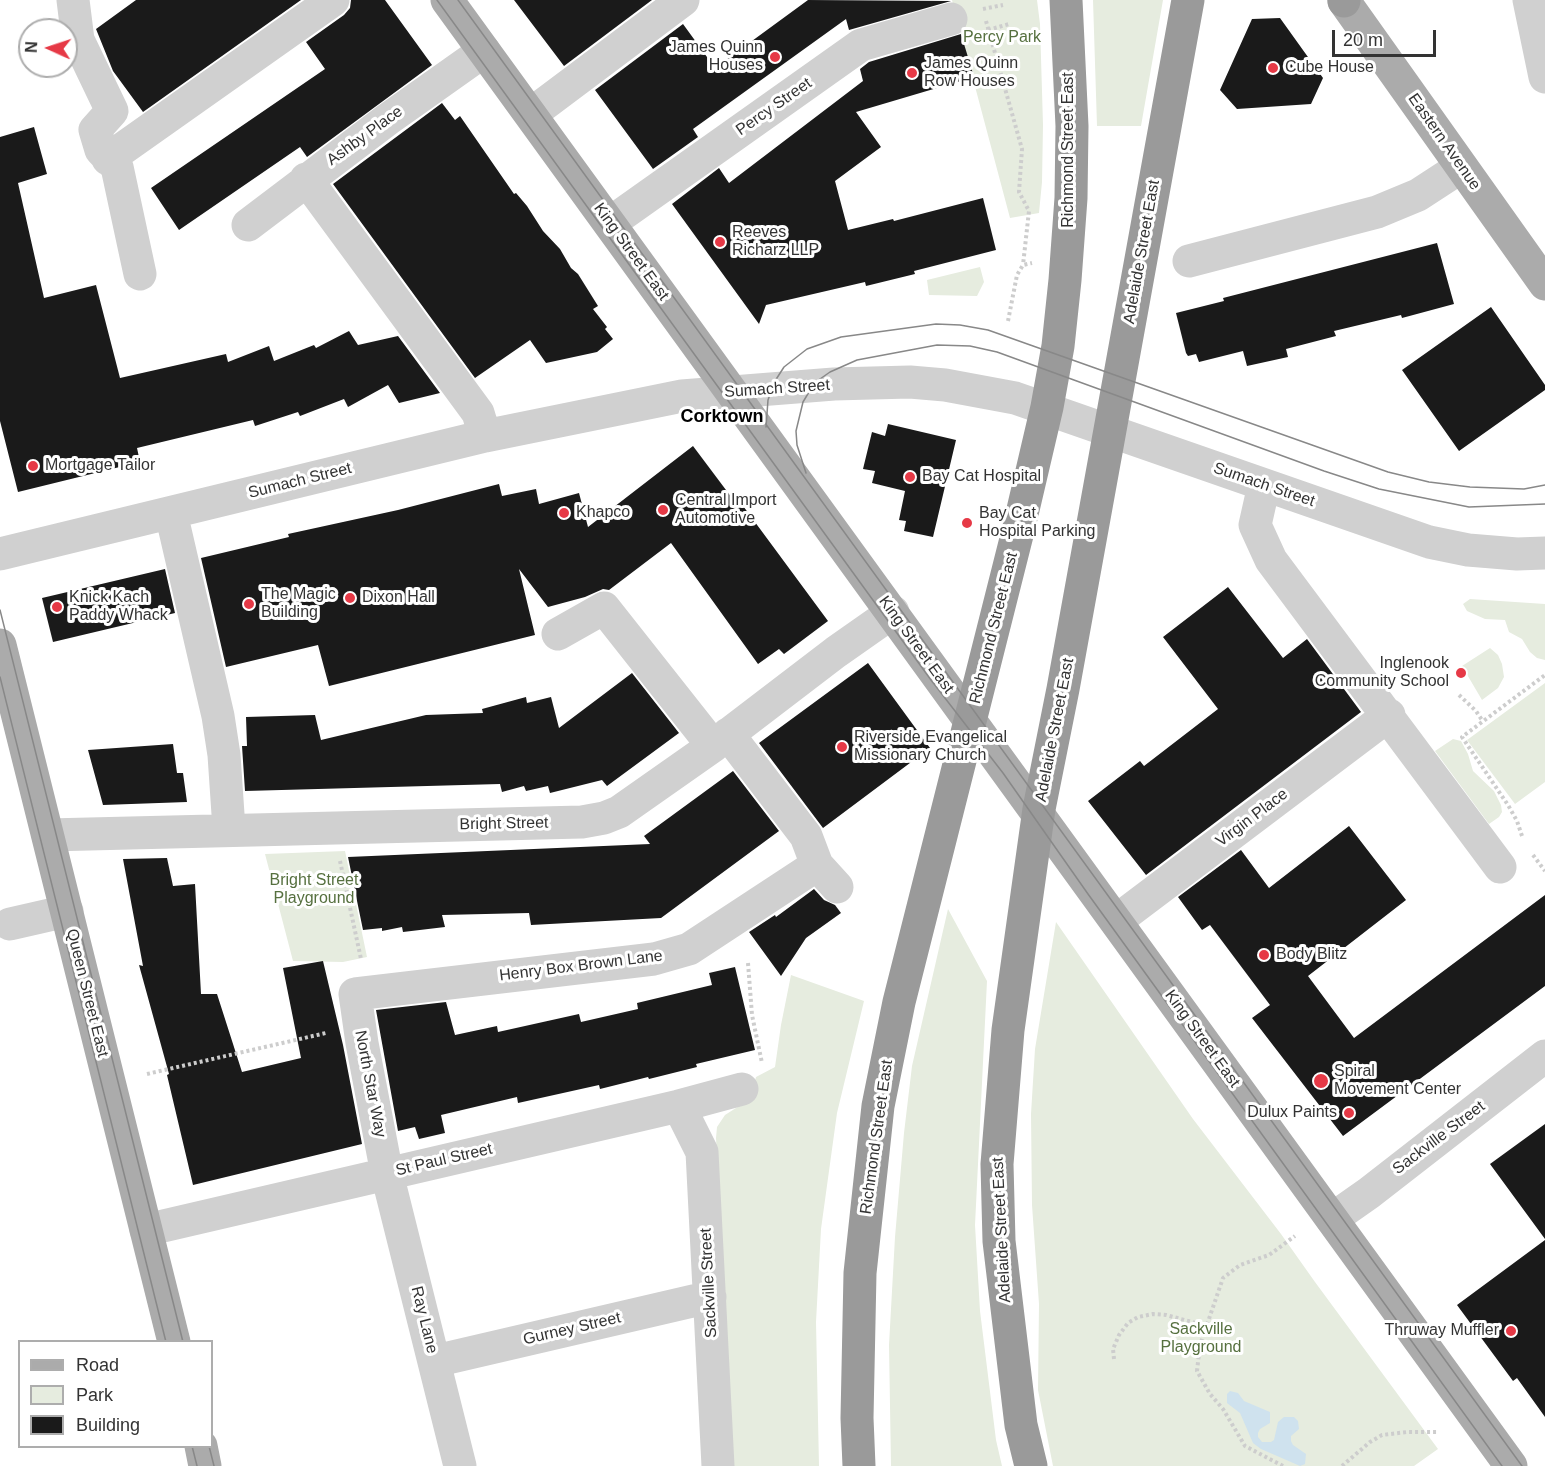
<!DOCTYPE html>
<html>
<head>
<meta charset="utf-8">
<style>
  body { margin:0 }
  #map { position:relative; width:1545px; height:1466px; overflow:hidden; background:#fff; font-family:Helvetica,sans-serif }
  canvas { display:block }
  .legend { position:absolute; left:18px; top:1340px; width:195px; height:108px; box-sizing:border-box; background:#fff; border:2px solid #adadad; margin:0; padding:8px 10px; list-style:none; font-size:18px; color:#333 }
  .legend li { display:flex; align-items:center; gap:12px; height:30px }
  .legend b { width:30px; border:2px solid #adadad }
  .north { position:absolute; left:18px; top:18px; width:60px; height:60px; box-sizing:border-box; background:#fff; border:2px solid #adadad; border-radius:50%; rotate:273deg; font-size:16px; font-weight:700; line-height:24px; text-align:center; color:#333 }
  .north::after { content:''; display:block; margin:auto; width:21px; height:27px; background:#e63946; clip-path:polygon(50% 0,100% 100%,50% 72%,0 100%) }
  .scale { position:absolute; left:1332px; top:30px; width:104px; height:27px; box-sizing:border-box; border:3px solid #333; border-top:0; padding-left:8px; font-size:18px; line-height:21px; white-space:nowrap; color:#333; -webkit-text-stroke:4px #fff; paint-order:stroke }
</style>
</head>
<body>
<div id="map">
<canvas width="1545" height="1466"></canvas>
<ul class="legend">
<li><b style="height:8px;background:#ababab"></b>Road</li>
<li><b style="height:16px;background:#e6ecdf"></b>Park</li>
<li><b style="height:16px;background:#1a1a1a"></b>Building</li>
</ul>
<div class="north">N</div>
<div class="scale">20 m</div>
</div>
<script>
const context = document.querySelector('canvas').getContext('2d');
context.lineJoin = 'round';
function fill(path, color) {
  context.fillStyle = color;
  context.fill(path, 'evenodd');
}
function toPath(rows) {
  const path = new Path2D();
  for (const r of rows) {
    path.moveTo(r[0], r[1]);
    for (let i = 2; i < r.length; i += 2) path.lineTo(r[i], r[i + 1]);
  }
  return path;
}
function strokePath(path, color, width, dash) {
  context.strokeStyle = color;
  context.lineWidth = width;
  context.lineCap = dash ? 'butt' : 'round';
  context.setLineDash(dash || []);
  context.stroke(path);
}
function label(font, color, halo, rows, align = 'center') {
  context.font = font + ' Helvetica,sans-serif';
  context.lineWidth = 6;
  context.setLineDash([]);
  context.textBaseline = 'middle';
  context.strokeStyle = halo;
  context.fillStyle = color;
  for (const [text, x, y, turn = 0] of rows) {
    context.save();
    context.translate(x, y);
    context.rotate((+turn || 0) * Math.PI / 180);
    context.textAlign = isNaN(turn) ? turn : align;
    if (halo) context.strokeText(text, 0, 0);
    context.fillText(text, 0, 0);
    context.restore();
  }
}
const green = toPath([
  [952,0,1037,0,1040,24,1043,125,1042,182,1039,213,1010,218],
  [1093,0,1163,0,1141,126,1097,126],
  [980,267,984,282,977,296,929,295,927,280],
  [1470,599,1545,604,1545,660,1537,658,1530,652,1522,639,1509,632,1505,620,1485,619,1467,611,1463,604],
  [1490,648,1498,655,1502,664,1504,677,1498,688,1482,700,1462,666],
  [1545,683,1545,782,1515,804,1467,740],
  [1453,739,1461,741,1468,754,1473,771,1494,791,1501,805,1502,812,1499,817,1489,824,1435,751],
  [345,851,367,957,343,962,293,961,265,854],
  [948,909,987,981,975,1225,980,1311,996,1440,1002,1466,891,1466,889,1345,895,1237,904,1133,912,1066],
  [1056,922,1193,1119,1281,1234,1315,1282,1438,1449,1414,1466,1053,1466,1038,1390,1039,1304,1032,1205,1031,1114,1035,1049],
  [791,975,864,1001,837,1113,821,1229,816,1322,819,1466,733,1466,716,1138,717,1127,725,1115,750,1099,756,1077,775,1067,781,1025]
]);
const water = toPath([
  [1230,1391,1238,1393,1244,1401,1270,1412,1270,1423,1260,1429,1258,1433,1258,1437,1262,1442,1271,1442,1274,1440,1278,1422,1284,1417,1294,1417,1298,1421,1299,1429,1291,1436,1291,1441,1293,1445,1306,1454,1305,1464,1300,1466,1261,1449,1253,1443,1240,1413,1227,1403,1227,1394]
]);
const building = toPath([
  [136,0,301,0,143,112,113,71,96,29],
  [351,0,385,0,432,65,307,157,300,147,179,230,151,188,325,69,306,42,344,15,350,8],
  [514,0,652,0,564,66],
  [808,0,951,1,849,30,846,19,693,129,698,137,653,169,595,90,683,24,715,68],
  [1280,18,1323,78,1311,104,1237,109,1220,90,1252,19],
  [961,34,974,77,856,112,881,147,835,181,848,230,893,219,894,221,983,198,996,250,914,271,915,274,866,286,865,282,766,305,759,324,672,204,719,168,729,183,863,81,860,69,869,62],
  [442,103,455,120,460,116,514,194,516,193,527,206,543,231,560,249,571,268,578,274,598,306,593,309,607,327,605,329,613,339,597,352,546,363,530,340,475,378,333,184],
  [34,127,47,174,18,183,44,298,96,285,120,378,226,354,228,362,269,346,274,361,314,345,316,348,349,331,358,345,398,336,440,393,399,403,388,385,348,407,344,399,300,416,298,412,255,426,253,420,137,448,140,462,18,492,0,421,0,137],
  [1437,243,1454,304,1402,318,1401,315,1334,331,1336,336,1286,349,1288,357,1247,366,1243,351,1199,362,1196,354,1188,356,1186,353,1176,313,1224,301,1223,298],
  [1491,307,1545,385,1545,390,1459,451,1402,370],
  [888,424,956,440,933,537,904,531,906,521,899,520,905,491,872,483,875,471,863,469,872,432,885,436],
  [693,446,732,498,735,495,828,621,784,654,779,649,758,664,671,543,609,590,603,589,585,597,548,607,519,569,535,635,329,686,318,645,226,667,201,558,289,537,288,534,398,510,499,484,502,496,536,489,539,504,579,493,588,527],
  [165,569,175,613,53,642,42,598],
  [1228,587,1283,658,1307,639,1361,712,1146,875,1088,801,1140,761,1144,766,1218,709,1163,637],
  [868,663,930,748,823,828,759,743],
  [632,673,679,733,607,786,602,780,550,793,548,786,526,791,524,786,502,792,500,784,245,791,242,746,247,746,246,717,315,715,321,740,426,715,483,713,482,709,526,697,527,703,551,697,559,728],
  [173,744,177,773,183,773,187,802,103,805,88,750],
  [733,771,779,831,661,918,531,925,529,913,442,915,445,927,403,932,402,927,382,931,382,928,363,930,348,857,650,844,644,836],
  [1349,826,1406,900,1308,976,1354,1038,1545,895,1545,986,1343,1136,1252,1018,1270,1005,1210,925,1202,930,1178,897,1241,850,1269,888],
  [167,858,173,886,195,884,201,994,217,994,242,1072,301,1058,283,968,323,961,343,1045,362,1144,193,1185,167,1075,169,1074,139,965,143,966,123,859],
  [814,889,824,900,835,905,841,913,806,938,781,976,749,932,775,915,776,917],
  [735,967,755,1050,696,1064,697,1067,649,1079,648,1077,600,1089,599,1085,518,1103,517,1097,441,1115,445,1133,419,1139,415,1127,398,1131,376,1010,446,1002,455,1035,497,1026,498,1032,579,1014,581,1022,638,1009,637,1003,712,985,709,973],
  [1545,1124,1545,1239,1490,1164],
  [1545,1240,1545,1417,1517,1378,1513,1381,1457,1305]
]);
const path = toPath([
  [983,9,1003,5],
  [986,21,1022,149,1019,192,1029,211,1023,265],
  [988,30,1009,24],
  [1008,321,1017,275,1023,265,1032,263],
  [1459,695,1476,711,1482,720],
  [1522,836,1517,821,1508,805,1462,737,1545,675],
  [1533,855,1545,871],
  [340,861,361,959],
  [748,963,752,1015,762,1063],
  [147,1074,326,1033],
  [1114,1359,1113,1349,1119,1335,1128,1323,1138,1317,1153,1314,1166,1315,1207,1326],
  [1283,1466,1245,1446,1223,1409,1210,1394,1197,1371,1200,1345,1223,1278,1240,1265,1269,1255,1295,1236],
  [1342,1466,1370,1442,1382,1435,1407,1432,1437,1432]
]);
const minor = toPath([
  [73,0,78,40,112,111,95,130,101,150,117,167,140,274],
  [1529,0,1545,77],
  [531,114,683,0],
  [108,159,333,0],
  [306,179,478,413,485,436],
  [610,223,861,45,951,19],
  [248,225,388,119,484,51],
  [1189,261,1377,212,1418,195,1461,167],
  [1264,485,1255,525,1271,560,1500,867],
  [171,513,218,716,224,755,229,829],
  [0,554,485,436,682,396,834,384,910,382,945,385,1015,398,1429,542,1468,550,1517,554,1545,553],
  [558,634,604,608,713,746],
  [728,734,806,836,817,865,837,887],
  [48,835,582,822,604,818,619,812,713,746,836,652,893,612],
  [1116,921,1389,715],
  [10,924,67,911],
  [679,1106,702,1152,718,1466],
  [1332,1219,1369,1193,1545,1056],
  [146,1230,679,1106,742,1089],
  [435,1361,710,1297],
  [460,1466,387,1174,362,1043,355,994,654,959,689,949,817,865]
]);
const major = toPath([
  [447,0,1511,1466],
  [1344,1,1545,284],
  [0,645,174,1342],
  [201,1446,205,1466]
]);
const highway = toPath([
  [1344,0,1344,1],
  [859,1466,857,1418,860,1273,878,1106,899,1002,1018,531,1047,407,1058,346,1065,280,1071,198,1072,126,1066,0],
  [1031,1466,1021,1425,999,1241,997,1164,1008,1030,1039,809,1063,689,1188,0]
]);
const tram = toPath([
  [437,0,931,680,1003,773,1088,894,1502,1466],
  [458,0,1522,1466],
  [766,427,768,400,775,381,784,367,807,349,841,337,936,324,960,325,988,330,1388,472,1429,482,1470,487,1524,489,1545,485],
  [806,473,797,445,796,431,803,402,812,387,820,379,830,372,857,360,937,345,970,346,997,352,1324,471,1379,489,1469,507,1545,504],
  [0,610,183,1342],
  [0,677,166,1342],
  [192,1446,197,1466],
  [209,1446,214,1466]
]);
const markers = [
  [775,57,6,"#e63946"],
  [1273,68,6,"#e63946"],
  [912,73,6,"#e63946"],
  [720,242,6,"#e63946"],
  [33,466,6,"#e63946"],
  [910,477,6,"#e63946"],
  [663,510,6,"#e63946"],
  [564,513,6,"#e63946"],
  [967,523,6,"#e63946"],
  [350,598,6,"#e63946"],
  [249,604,6,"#e63946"],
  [57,607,6,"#e63946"],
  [1461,673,6,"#e63946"],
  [842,747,6,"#e63946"],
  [1264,955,6,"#e63946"],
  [1321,1081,8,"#e63946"],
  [1349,1113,6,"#e63946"],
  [1511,1331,6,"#e63946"]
];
const parkNames = [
  ["Percy Park",1002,38],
  ["Bright Street",314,881],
  ["Playground",314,899],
  ["Sackville",1201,1330],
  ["Playground",1201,1348]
];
const poiNames = [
  ["James Quinn",763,48,"right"],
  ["Houses",763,66,"right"],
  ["James Quinn",924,64],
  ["Row Houses",924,82],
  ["Cube House",1285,68],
  ["Reeves",732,233],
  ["Richarz LLP",732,251],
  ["Mortgage Tailor",45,466],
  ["Bay Cat Hospital",922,477],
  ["Central Import",675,501],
  ["Automotive",675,519],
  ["Khapco",576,513],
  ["Bay Cat",979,514],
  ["Hospital Parking",979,532],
  ["The Magic",261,595],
  ["Building",261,613],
  ["Knick Kach",69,598],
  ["Paddy Whack",69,616],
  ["Dixon Hall",362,598],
  ["Inglenook",1449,664,"right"],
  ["Community School",1449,682,"right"],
  ["Riverside Evangelical",854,738],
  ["Missionary Church",854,756],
  ["Body Blitz",1276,955],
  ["Spiral",1334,1072],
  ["Movement Center",1334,1090],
  ["Dulux Paints",1337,1113,"right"],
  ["Thruway Muffler",1499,1331,"right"]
];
const streetNames = [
  ["Percy Street",774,107,-35],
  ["Ashby Place",365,136,-36],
  ["Eastern Avenue",1444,142,55],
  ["Richmond Street East",1069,150,-90],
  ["King Street East",631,252,54],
  ["Adelaide Street East",1142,252,-80],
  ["Sumach Street",777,389,-4],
  ["Sumach Street",300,481,-14],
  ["Sumach Street",1264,485,19],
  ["Richmond Street East",994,628,-76],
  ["King Street East",916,645,54],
  ["Adelaide Street East",1055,730,-79],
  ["Virgin Place",1252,818,-37],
  ["Bright Street",504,824,-1],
  ["Henry Box Brown Lane",581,966,-7],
  ["Queen Street East",87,993,76],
  ["King Street East",1202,1039,54],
  ["North Star Way",370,1084,79],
  ["Richmond Street East",877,1137,-82],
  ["Sackville Street",1439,1138,-37],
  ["St Paul Street",444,1160,-13],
  ["Adelaide Street East",1002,1230,-93],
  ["Sackville Street",709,1283,-93],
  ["Ray Lane",424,1320,76],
  ["Gurney Street",572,1329,-13]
];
const neighbourhoodNames = [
  ["Corktown",722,417]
];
fill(green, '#e6ecdf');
fill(water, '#cfe2ee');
fill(building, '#1a1a1a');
strokePath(path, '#cdcdcd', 4, [3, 3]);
strokePath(minor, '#d0d0d0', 33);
strokePath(major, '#ababab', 33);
strokePath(highway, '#9a9a9a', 33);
strokePath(tram, '#888', 1.5);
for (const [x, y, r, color] of markers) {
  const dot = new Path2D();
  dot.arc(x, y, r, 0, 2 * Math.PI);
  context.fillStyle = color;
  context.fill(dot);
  strokePath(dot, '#fff', 2);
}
label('16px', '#56703f', '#fff', parkNames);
label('16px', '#333', '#fff', poiNames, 'left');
label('16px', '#333', '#fff', streetNames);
label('bold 18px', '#000', '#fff', neighbourhoodNames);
</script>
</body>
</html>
